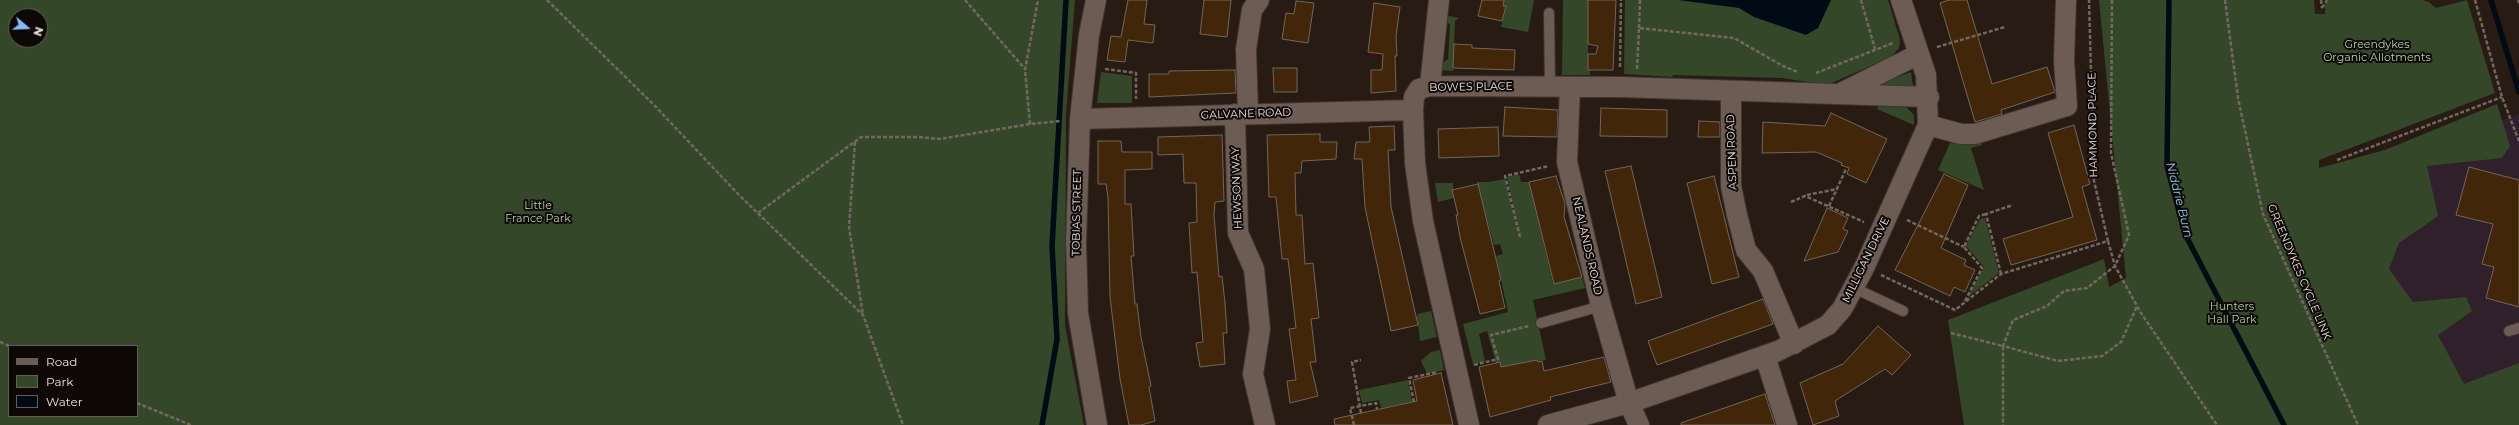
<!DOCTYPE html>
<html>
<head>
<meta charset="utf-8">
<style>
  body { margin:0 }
  #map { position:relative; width:2519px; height:425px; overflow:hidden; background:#281b14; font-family:Montserrat,sans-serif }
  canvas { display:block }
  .legend { position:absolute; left:8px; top:345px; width:130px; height:72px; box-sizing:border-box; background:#0d0705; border:1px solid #655e5b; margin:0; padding:5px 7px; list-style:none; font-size:12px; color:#eae1dc }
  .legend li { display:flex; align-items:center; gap:8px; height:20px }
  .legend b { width:20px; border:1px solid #655e5b }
  .north { position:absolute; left:8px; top:8px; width:40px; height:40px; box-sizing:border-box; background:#0d0705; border:1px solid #655e5b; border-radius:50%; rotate:109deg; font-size:11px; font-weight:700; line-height:16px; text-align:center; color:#eae1dc }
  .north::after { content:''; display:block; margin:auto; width:14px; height:18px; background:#82bcfa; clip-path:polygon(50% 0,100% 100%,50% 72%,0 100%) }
</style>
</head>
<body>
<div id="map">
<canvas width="2519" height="425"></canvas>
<ul class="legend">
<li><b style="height:5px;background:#6c5c54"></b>Road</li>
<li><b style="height:11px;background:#344829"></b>Park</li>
<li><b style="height:11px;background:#000b16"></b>Water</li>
</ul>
<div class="north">N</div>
</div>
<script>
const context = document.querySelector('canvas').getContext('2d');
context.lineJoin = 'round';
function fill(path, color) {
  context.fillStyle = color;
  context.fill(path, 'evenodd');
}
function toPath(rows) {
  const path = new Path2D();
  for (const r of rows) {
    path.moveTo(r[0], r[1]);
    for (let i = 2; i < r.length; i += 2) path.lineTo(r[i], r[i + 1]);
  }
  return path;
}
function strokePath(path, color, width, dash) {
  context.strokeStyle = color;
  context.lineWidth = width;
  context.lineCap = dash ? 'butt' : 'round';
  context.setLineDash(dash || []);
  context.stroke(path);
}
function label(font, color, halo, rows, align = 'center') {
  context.font = font + ' Montserrat,sans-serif';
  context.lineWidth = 4;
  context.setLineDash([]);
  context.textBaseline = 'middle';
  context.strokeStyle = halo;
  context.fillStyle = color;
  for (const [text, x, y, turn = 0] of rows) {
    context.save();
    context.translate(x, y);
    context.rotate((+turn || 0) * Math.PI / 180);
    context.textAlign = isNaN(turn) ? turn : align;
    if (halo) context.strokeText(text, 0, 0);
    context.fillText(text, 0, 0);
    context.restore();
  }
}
const education = toPath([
  [2519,114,2519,378,2447,412,2347,175]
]);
const green = toPath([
  [0,0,1075,0,1066,114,1065,326,1084,425,0,425],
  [16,16,40,16,40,40,16,40],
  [9,346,137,346,137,416,9,416],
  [1504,0,1534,0,1528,32,1501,27,1506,7,1503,6],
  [1563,0,1588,0,1588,70,1590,70,1590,75,1562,75],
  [1625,0,1888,0,1900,40,1899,48,1891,57,1827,85,1782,78,1673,75,1672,77,1624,74],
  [2099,0,2314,0,2315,14,2325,14,2325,0,2422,0,2429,2,2436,8,2467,0,2495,93,2319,160,2319,168,2385,150,2497,104,2510,146,2502,158,2427,166,2438,216,2399,243,2389,269,2413,302,2466,297,2472,311,2438,335,2464,384,2519,363,2519,425,1964,425,1948,320,2104,259,2109,287,2126,278],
  [1445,15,1459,18,1455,21,1453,71,1439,70,1439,66,1448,59,1450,25,1444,18],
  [1101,72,1132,76,1132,103,1097,103],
  [1911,72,1913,87,1881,87,1881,83],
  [1879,105,1906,107,1914,115,1914,125,1877,109],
  [1982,142,1982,145,1971,148,1984,190,1938,170,1950,143,1971,145],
  [1519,174,1521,182,1529,182,1553,284,1582,277,1585,288,1533,300,1546,360,1528,362,1513,369,1512,365,1501,367,1496,363,1487,331,1479,334,1485,361,1473,364,1463,324,1508,312,1496,256,1503,254,1500,244,1494,245,1477,182,1489,182,1505,179,1520,238,1507,177],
  [1435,183,1453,183,1454,198,1438,202],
  [1985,218,1999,273,1968,297,1984,267,1966,246,1980,219],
  [1431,311,1437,337,1420,341,1417,314],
  [1440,350,1444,370,1427,374,1421,361,1431,352],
  [1408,380,1412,402,1381,408,1379,400,1362,403,1359,390]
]);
const water = toPath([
  [1678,0,1831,0,1818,28,1806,35,1754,17,1739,8]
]);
const stream = toPath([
  [2169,0,2167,166,2185,234,2284,425],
  [2491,0,2519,92],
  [1042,425,1057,339,1052,246,1066,0]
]);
const building = toPath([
  [1128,0,1147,0,1144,24,1155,25,1153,43,1128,40,1125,62,1107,60,1111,36,1121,37,1128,0],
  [1204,0,1231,0,1227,37,1200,34,1204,0],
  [1482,0,1504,0,1503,6,1506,6,1502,21,1478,16,1482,0],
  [1588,0,1616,0,1613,70,1588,70,1588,54,1596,54,1598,46,1588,44,1588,0],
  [1949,0,1967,0,1992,84,2047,67,2055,92,2001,110,2002,114,1975,122,1940,3,1949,0],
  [1296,1,1314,3,1308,43,1282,39,1286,13,1294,14,1296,1],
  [1374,3,1400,7,1396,36,1397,56,1395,56,1396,91,1371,93,1371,70,1382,70,1383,54,1368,52,1374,3],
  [1454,44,1472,45,1472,48,1515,50,1514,70,1453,68,1454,44],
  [1273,68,1297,68,1297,92,1274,92,1273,68],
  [1235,70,1236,93,1149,97,1149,74,1169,74,1169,71,1235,70],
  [1505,107,1558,110,1557,137,1503,136,1505,107],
  [1601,108,1667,110,1667,137,1600,136,1601,108],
  [1831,113,1887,139,1866,183,1847,174,1849,168,1841,165,1842,163,1816,152,1762,153,1763,122,1825,126,1831,113],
  [1699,121,1720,122,1720,137,1698,137,1699,121],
  [2074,125,2090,184,2082,187,2097,240,2011,265,2003,239,2073,217,2048,133,2074,125],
  [1394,126,1395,150,1388,150,1391,207,1418,325,1391,331,1365,207,1362,159,1354,159,1356,142,1370,142,1369,127,1394,126],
  [1498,127,1499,156,1439,158,1438,129,1498,127],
  [1320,134,1320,142,1337,142,1336,159,1302,161,1301,173,1295,173,1296,215,1302,215,1305,264,1313,263,1319,318,1311,319,1316,362,1310,362,1318,396,1290,403,1287,381,1296,380,1289,329,1296,328,1288,259,1282,259,1276,197,1269,197,1267,135,1320,134],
  [1222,135,1224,201,1215,202,1214,215,1219,277,1222,276,1225,303,1227,333,1223,333,1225,364,1200,367,1196,343,1203,342,1197,272,1192,273,1189,223,1197,222,1196,183,1184,183,1183,154,1158,155,1158,137,1222,135],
  [1098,141,1121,141,1122,152,1152,152,1152,169,1125,170,1125,204,1131,204,1134,256,1131,256,1135,304,1137,304,1141,337,1151,386,1149,387,1155,421,1141,425,1129,425,1120,379,1110,297,1108,198,1106,184,1098,184,1098,141],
  [1631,166,1662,297,1636,304,1605,171,1631,166],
  [2469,167,2519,180,2519,307,2486,298,2494,267,2482,264,2493,224,2456,215,2469,167],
  [1944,174,1968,185,1941,248,1966,260,1964,265,1975,270,1965,292,1954,287,1950,296,1895,270,1944,174],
  [1556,176,1565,204,1564,217,1582,277,1554,284,1529,182,1556,176],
  [1714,176,1739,277,1712,284,1687,183,1714,176],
  [1478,184,1501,280,1499,281,1505,308,1480,314,1460,237,1456,215,1458,215,1452,190,1478,184],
  [1827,208,1848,218,1843,229,1848,231,1838,252,1804,261,1827,208],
  [1763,299,1773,324,1657,365,1648,341,1763,299],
  [1878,326,1911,355,1892,375,1885,369,1835,401,1839,416,1813,425,1800,383,1843,364,1878,326],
  [1604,357,1611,382,1550,397,1551,400,1490,417,1479,367,1500,362,1501,367,1537,360,1538,362,1542,361,1544,371,1604,357],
  [1441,373,1453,425,1335,425,1334,419,1417,401,1413,380,1441,373],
  [1765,394,1775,425,1681,425,1681,423,1765,394]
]);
const path = toPath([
  [547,0,654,105,739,195,863,315,903,425],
  [965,0,1025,69],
  [1861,0,1875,49],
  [2112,0,2111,153,2129,235,2115,266,2087,288,2064,291,2047,306,2013,320,2003,346,2058,361,2102,356,2121,342,2137,306],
  [2225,0,2238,98,2263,214,2358,425],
  [2321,0,2322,8],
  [2475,0,2502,97,2519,141],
  [2518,0,2519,3],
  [2322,8,2327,0],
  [1639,28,1640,0],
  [1937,47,2005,27],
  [1620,67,1621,0],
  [1105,69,1136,73,1136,99],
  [1637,69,1639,28,1734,38,1783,66,1798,72],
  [1816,73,1893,43],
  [1030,124,1025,70,1038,0],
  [855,142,849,227,863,315],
  [2337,160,2502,97],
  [1807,195,1837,189],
  [1791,202,1805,196,1864,222],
  [1829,206,1846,169],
  [758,213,861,137,918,137,940,139,1030,124,1060,121],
  [1907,220,1964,247],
  [1520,237,1505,176,1549,166],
  [2108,241,2115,266,2141,313,2217,425],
  [2001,274,1986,214,2013,205],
  [1881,275,1955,310,2001,274,2108,241,2094,181,2089,0],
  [1965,301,1982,268,1964,247,1979,216,1986,214],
  [1951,333,2003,346,2003,425],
  [0,342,9,346],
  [1474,365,1498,359,1491,335,1529,326],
  [1414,402,1409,378,1438,372],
  [137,403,191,425],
  [1361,413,1352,362,1361,360],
  [1354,425,1350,408,1376,403,1377,409]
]);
const service = toPath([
  [1549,13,1550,86],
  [1854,288,1903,311],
  [1541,323,1601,306],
  [2509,331,2519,328]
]);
const minor = toPath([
  [1096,0,1089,35,1080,119,1076,243,1078,313,1097,425],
  [1430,86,1439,0],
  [1570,87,1567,162,1601,306,1629,403,1639,425],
  [1731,91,1731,186,1737,215,1746,250,1763,271,1794,344],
  [1843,92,1919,54],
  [1235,114,1238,233,1254,269,1260,329,1253,374,1265,425],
  [1248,114,1246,49,1252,10,1259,0],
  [1080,119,1413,110],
  [1928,125,1961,134,1975,134,2067,106,2064,60,2066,0],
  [1765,356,1787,425],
  [1469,425,1423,221,1415,163,1413,110,1414,97,1419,89,1430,86,1620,87,1929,97],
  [1548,425,1629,403,1778,351,1828,325,1842,309,1864,268,1928,125,1926,75,1901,0]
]);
const parkNames = [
  ["Greendykes",2377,45],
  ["Organic Allotments",2377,58],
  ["Little",538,206],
  ["France Park",538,219],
  ["Hunters",2232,307],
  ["Hall Park",2232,320]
];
const streetNames = [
  ["BOWES PLACE",1471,87,-1],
  ["GALVANE ROAD",1246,114,-2],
  ["HAMMOND PLACE",2093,125,-91],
  ["ASPEN ROAD",1732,152,-92],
  ["HEWSON WAY",1237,188,-92],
  ["TOBIAS STREET",1077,213,-89],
  ["NEALANDS ROAD",1587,246,77],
  ["MILLIGAN DRIVE",1866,260,-64],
  ["GREENDYKES CYCLE LINK",2299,272,67]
];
const waterNames = [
  ["Niddrie Burn",2179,200,76]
];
fill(education, '#2f202c');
fill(green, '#344829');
fill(water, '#000b16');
strokePath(stream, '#000b16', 5.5);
fill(building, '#412609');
strokePath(building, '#73665a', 1);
strokePath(service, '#403632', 12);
strokePath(minor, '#403632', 22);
strokePath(path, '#736861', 2.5, [4, 2]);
strokePath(service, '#6c5c54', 10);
strokePath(minor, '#6c5c54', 20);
label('11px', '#afd59b', '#0d0705', parkNames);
label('11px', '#eae1dc', '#0d0705', streetNames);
label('italic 12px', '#86c8f0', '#0d0705', waterNames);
</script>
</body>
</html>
